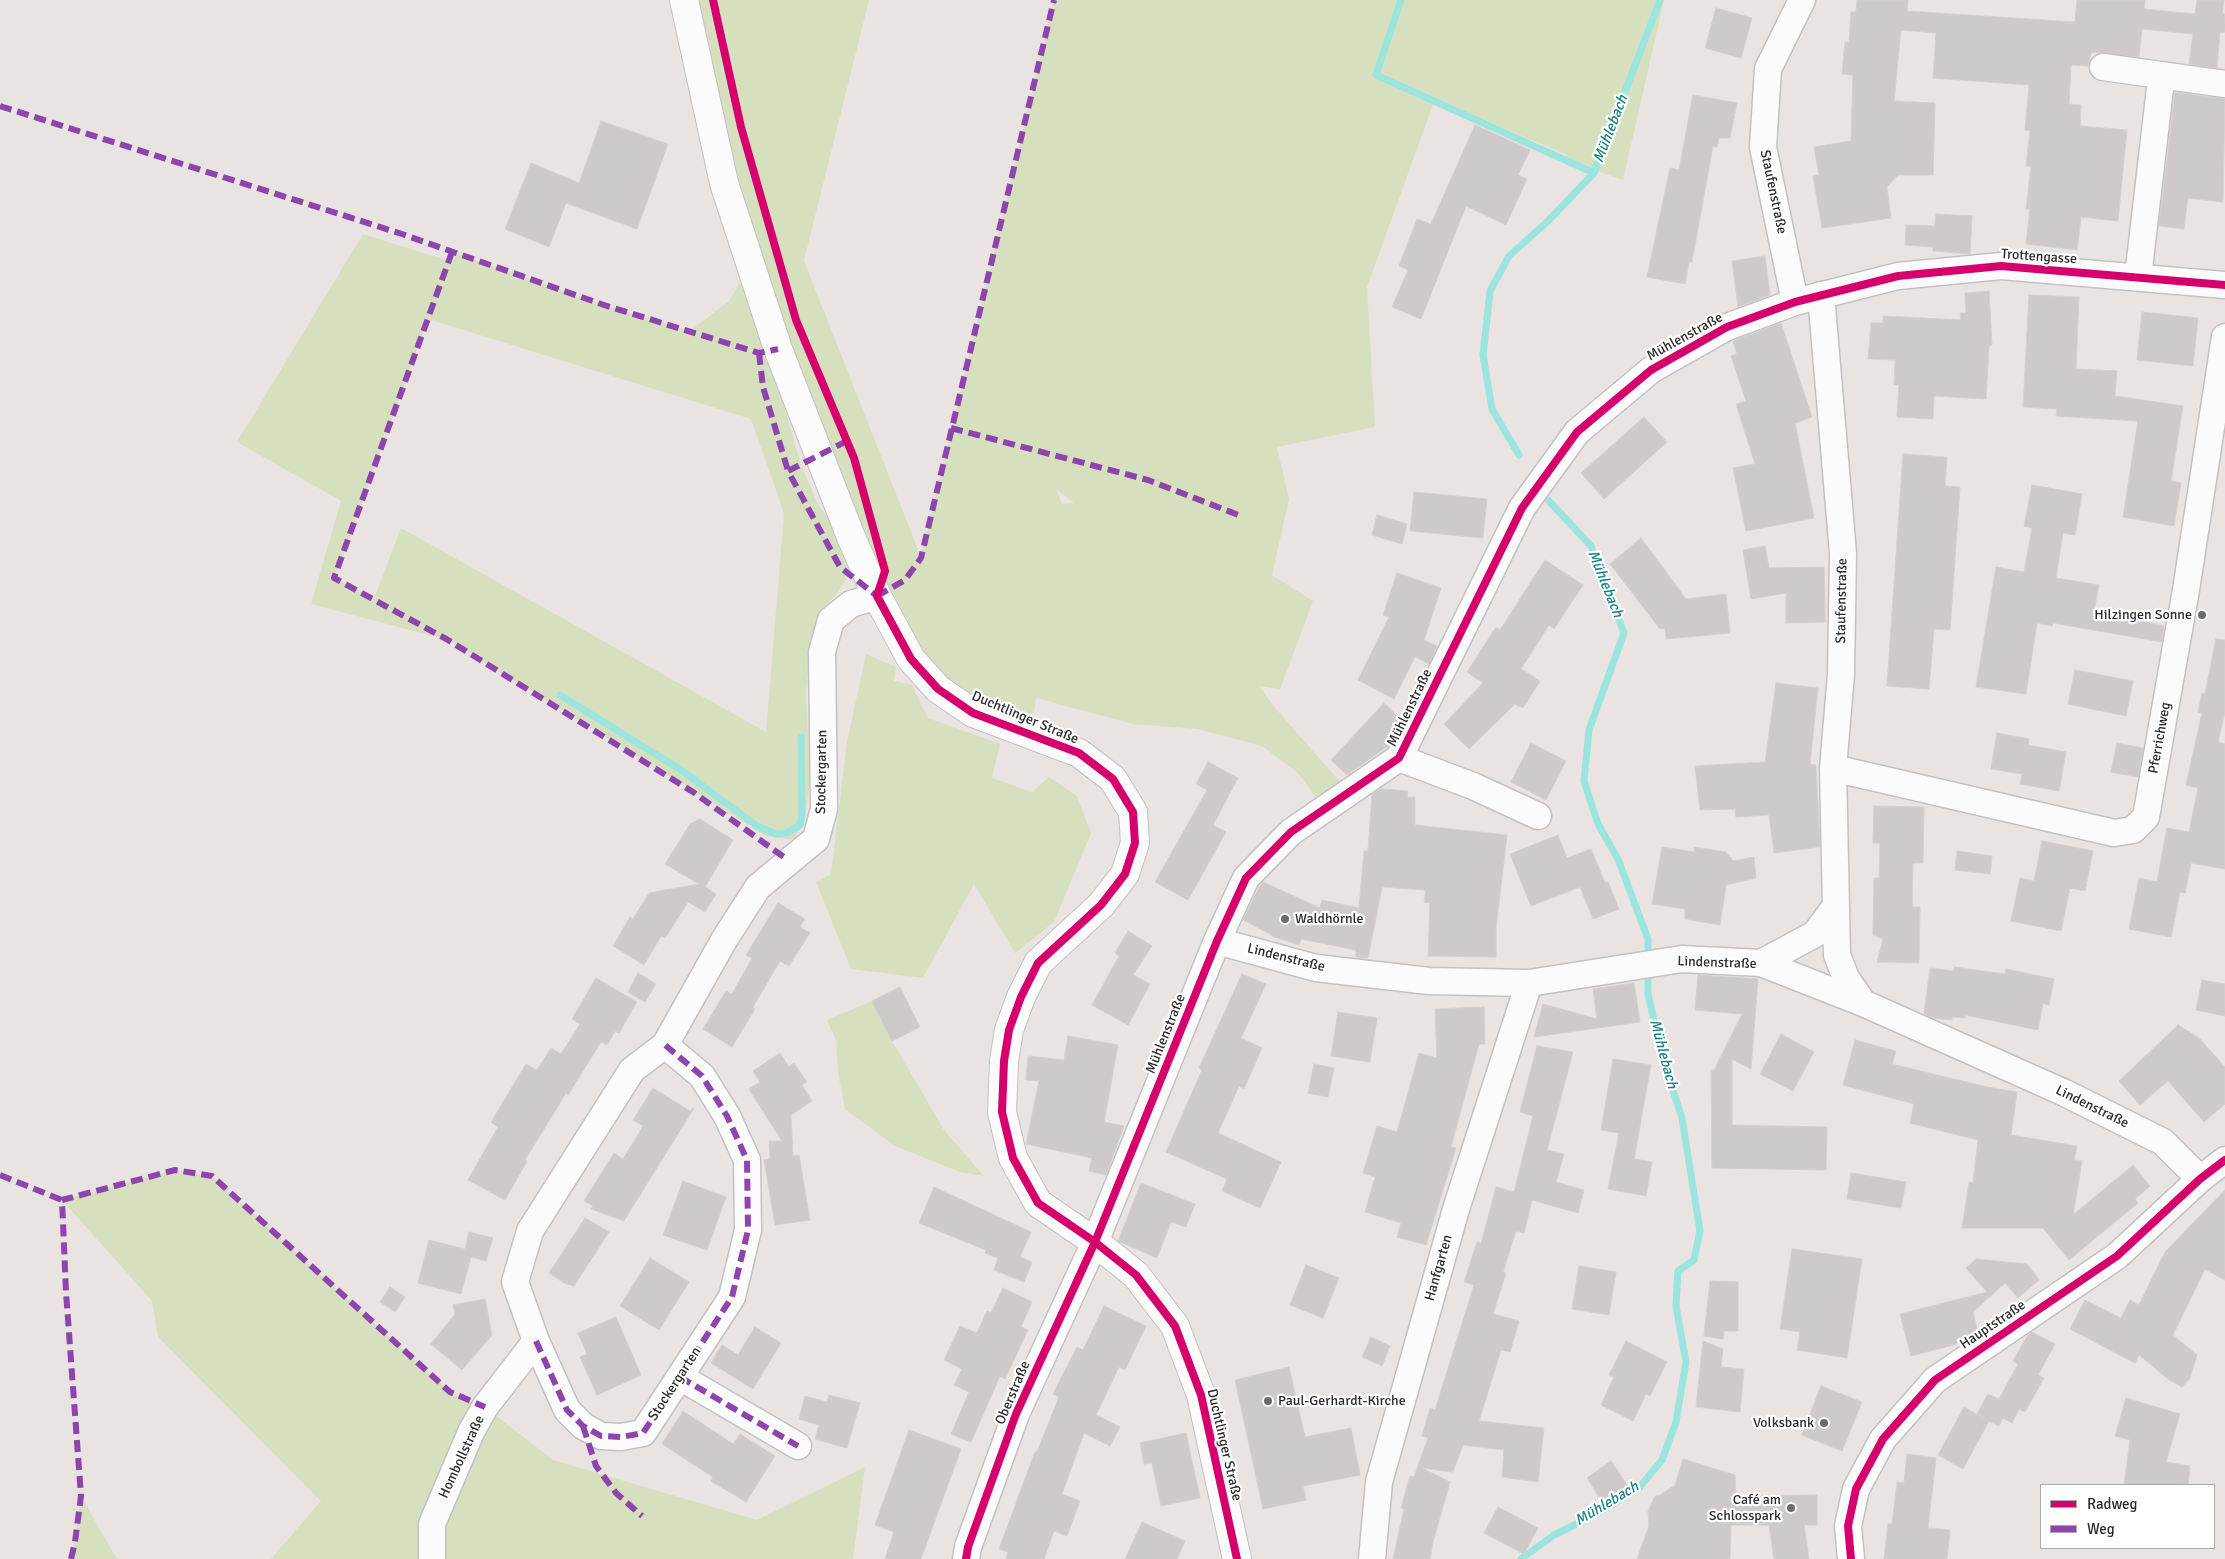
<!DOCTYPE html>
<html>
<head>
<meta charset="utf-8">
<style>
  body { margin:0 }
  #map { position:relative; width:2225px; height:1559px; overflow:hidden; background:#e9e3e2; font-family:Signika,sans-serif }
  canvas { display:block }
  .legend { position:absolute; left:2040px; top:1484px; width:175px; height:65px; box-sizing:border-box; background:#fff; border:1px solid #aaa; margin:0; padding:6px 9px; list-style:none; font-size:15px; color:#2b2b2b }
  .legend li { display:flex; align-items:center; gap:10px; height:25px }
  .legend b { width:25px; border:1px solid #aaa }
</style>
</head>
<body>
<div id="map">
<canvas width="2225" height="1559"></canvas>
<ul class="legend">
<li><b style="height:6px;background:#d6006c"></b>Radweg</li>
<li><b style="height:6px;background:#8e44ad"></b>Weg</li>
</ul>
</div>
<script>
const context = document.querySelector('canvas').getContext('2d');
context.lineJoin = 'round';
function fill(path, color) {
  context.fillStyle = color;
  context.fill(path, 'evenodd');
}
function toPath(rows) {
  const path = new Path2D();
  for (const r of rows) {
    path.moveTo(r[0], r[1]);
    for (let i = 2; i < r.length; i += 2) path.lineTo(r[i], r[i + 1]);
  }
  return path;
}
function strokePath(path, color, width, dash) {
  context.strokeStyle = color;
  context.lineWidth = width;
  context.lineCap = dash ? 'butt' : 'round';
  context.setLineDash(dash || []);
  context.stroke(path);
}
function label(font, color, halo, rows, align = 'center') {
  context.font = font + ' Signika,sans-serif';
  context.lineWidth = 4.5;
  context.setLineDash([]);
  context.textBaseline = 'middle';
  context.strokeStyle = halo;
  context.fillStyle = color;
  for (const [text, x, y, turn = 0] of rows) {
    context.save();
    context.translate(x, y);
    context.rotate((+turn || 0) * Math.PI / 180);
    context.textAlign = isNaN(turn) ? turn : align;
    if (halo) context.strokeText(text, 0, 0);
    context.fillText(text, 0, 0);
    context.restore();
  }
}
const green = toPath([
  [684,0,869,0,804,261,921,557,1054,0,1664,0,1623,180,1565,160,1567,155,1435,99,1367,287,1375,427,1277,447,1289,499,1272,575,1313,601,1280,689,1259,686,1276,709,1349,792,1324,808,1298,773,1262,746,1198,729,1133,724,1036,698,1034,712,1011,731,911,659,795,398],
  [1056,489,1073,502,1073,503,1062,504],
  [363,234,449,261,452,252,604,305,690,331,729,301,746,273,801,465,817,502,851,555,850,574,836,595,820,611,810,640,806,694,810,781,804,824,792,840,766,836,448,640,311,604,341,501,237,442],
  [428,319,751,419,784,513,766,732,401,528,374,599,335,578],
  [866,654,896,667,894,681,912,685,928,718,1000,744,992,778,1032,792,1049,777,1077,796,1091,833,1054,922,1015,953,974,884,923,978,851,969,816,882,831,874,847,742],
  [872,1001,892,1041,944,1130,984,1176,960,1172,895,1146,845,1109,838,1073,836,1041,827,1020],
  [175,1170,212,1176,450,1392,485,1407,553,1460,757,1520,865,1467,853,1559,271,1559,321,1501,158,1337,152,1301,62,1200],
  [81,1496,115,1556,119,1559,71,1559,75,1542]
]);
const stream = toPath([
  [1401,0,1376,75,1594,173],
  [1519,455,1492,409,1483,355,1490,291,1509,256,1547,222,1594,173,1660,0],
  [1549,501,1591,546,1624,633,1589,730,1584,781,1598,824,1618,859,1648,939,1648,958],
  [560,695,681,770,757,826,776,834,787,833,800,825,802,815,801,737],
  [1521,1559,1554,1535,1597,1514,1639,1488,1662,1460,1676,1422,1686,1362,1676,1306,1678,1271,1694,1260,1700,1231,1682,1118,1663,1060,1648,994,1648,969]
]);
const building = toPath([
  [1857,0,1908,0,1907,11,2075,22,2077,0,2145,0,2144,9,2195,14,2197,0,2224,0,2222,14,2225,14,2225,32,2220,32,2217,68,2189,64,2193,34,2142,29,2139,57,2091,52,2088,66,2071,65,2069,104,2081,105,2080,126,2127,130,2118,221,2081,217,2077,250,2026,244,2030,209,2026,209,2031,166,2026,166,2030,131,2025,130,2029,85,1933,78,1936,33,1901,30,1894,101,1935,103,1933,175,1898,175,1887,187,1891,218,1822,228,1813,176,1819,175,1814,147,1851,141,1853,75,1842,74,1845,42,1849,43,1851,12,1856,12,1857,0],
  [1716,8,1752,18,1741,58,1705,48,1716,8],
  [2175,92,2225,99,2223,202,2188,198,2184,229,2159,226,2175,92],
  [1693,95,1737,103,1730,138,1719,138,1717,147,1713,146,1692,262,1689,262,1685,284,1647,277,1670,168,1679,170,1693,95],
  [601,121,668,144,637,229,566,203,549,247,505,229,531,163,579,183,601,121],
  [1475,125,1530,150,1518,175,1527,179,1506,225,1466,206,1421,319,1392,307,1408,270,1399,266,1417,219,1431,224,1475,125],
  [1936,214,1972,216,1970,254,1933,251,1933,247,1905,245,1906,225,1935,226,1936,214],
  [1765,256,1770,295,1738,307,1732,261,1765,256],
  [1989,291,1992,345,1989,346,1986,399,1934,396,1933,419,1897,417,1899,385,1894,385,1895,360,1868,359,1871,323,1883,323,1883,316,1961,320,1960,313,1966,313,1965,293,1989,291],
  [2029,295,2079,297,2076,369,2117,371,2115,396,2183,406,2171,481,2181,483,2174,526,2123,517,2138,421,2056,416,2057,409,2023,407,2029,295],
  [2142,312,2198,318,2193,366,2137,360,2142,312],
  [1781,323,1812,417,1795,423,1814,518,1746,531,1733,468,1755,464,1736,404,1746,401,1731,356,1737,354,1733,341,1781,323],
  [1644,417,1667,442,1604,499,1581,473,1644,417],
  [1903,454,1947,457,1945,486,1960,487,1950,630,1934,629,1929,689,1887,686,1903,454],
  [2032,485,2082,494,2075,535,2063,533,2056,578,2099,585,2094,611,2164,626,2162,642,2053,623,2052,626,2037,623,2026,694,1976,687,1996,567,2024,572,2032,528,2024,526,2032,485],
  [1414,492,1487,499,1483,538,1410,531,1414,492],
  [1377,515,1407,524,1402,544,1372,535,1377,515],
  [1641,538,1686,599,1726,594,1730,633,1666,639,1665,628,1660,629,1610,564,1641,538],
  [1765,546,1769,568,1824,567,1825,622,1786,623,1786,593,1751,599,1743,550,1765,546],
  [1545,560,1583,585,1554,629,1549,625,1521,669,1540,681,1523,708,1515,704,1469,749,1444,724,1483,683,1467,672,1496,627,1500,630,1545,560],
  [1397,573,1441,588,1424,640,1437,646,1429,664,1415,657,1394,699,1358,680,1389,617,1383,615,1397,573],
  [2216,639,2225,640,2225,712,2218,742,2225,744,2225,869,2191,863,2185,893,2180,892,2171,937,2129,929,2139,878,2157,882,2167,828,2189,832,2198,788,2186,785,2202,713,2198,712,2202,693,2205,694,2216,639],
  [2075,670,2133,681,2126,716,2068,704,2075,670],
  [1776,683,1818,688,1810,764,1816,765,1820,847,1774,853,1769,815,1736,817,1735,809,1700,810,1695,766,1765,762,1776,683],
  [1384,703,1401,720,1388,746,1347,775,1331,760,1384,703],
  [1997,733,2029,739,2028,745,2066,752,2059,791,2020,784,2022,774,1991,769,1997,733],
  [1531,743,1566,761,1546,800,1511,782,1531,743],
  [2117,743,2143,748,2138,777,2111,772,2117,743],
  [1208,762,1238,778,1213,825,1226,832,1188,900,1155,882,1207,790,1196,784,1208,762],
  [1381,789,1408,791,1407,797,1415,797,1415,825,1507,835,1496,928,1496,957,1428,956,1430,903,1424,902,1426,890,1382,887,1368,958,1356,957,1356,950,1301,939,1299,945,1272,936,1272,935,1243,920,1259,887,1263,882,1320,908,1322,900,1359,908,1364,851,1368,851,1372,794,1381,789],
  [1874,806,1924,807,1923,863,1913,863,1912,907,1920,907,1919,963,1877,962,1883,939,1873,935,1874,878,1879,878,1880,843,1873,843,1874,806],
  [700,819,733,840,705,887,716,894,705,912,688,902,665,938,661,936,644,965,613,946,630,917,633,919,649,893,699,884,665,864,690,824,700,819],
  [1558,835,1567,858,1591,849,1605,883,1608,882,1619,909,1593,919,1580,887,1531,906,1510,854,1558,835],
  [2042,841,2093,851,2085,891,2070,888,2061,931,2011,921,2020,878,2034,881,2042,841],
  [1662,847,1695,852,1694,847,1726,852,1733,861,1754,857,1756,878,1726,885,1720,925,1685,919,1685,909,1652,904,1662,847],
  [1957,851,1992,856,1990,874,1955,870,1957,851],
  [778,903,805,919,800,927,810,933,789,966,780,961,753,1007,755,1009,732,1047,703,1029,726,991,732,994,752,958,746,955,778,903],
  [1128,931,1152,946,1133,975,1150,984,1128,1025,1092,1005,1119,956,1115,953,1128,931],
  [1954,967,2005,974,2006,969,2054,979,2049,1005,2043,1003,2038,1030,1965,1015,1965,1018,1952,1017,1952,1020,1933,1018,1924,1014,1930,968,1954,971,1954,967],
  [638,973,656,984,645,1002,628,992,638,973],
  [1242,974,1266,984,1241,1038,1262,1048,1244,1089,1239,1086,1218,1133,1281,1162,1260,1208,1222,1191,1227,1179,1166,1152,1202,1070,1199,1068,1242,974],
  [1698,975,1758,979,1751,1069,1732,1059,1732,1125,1827,1127,1826,1170,1712,1168,1711,1070,1714,1070,1742,1014,1695,1010,1698,975],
  [596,978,637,1002,619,1033,615,1031,607,1045,601,1042,568,1095,566,1093,525,1160,527,1161,505,1200,468,1180,498,1127,491,1122,526,1064,537,1070,551,1048,561,1054,580,1024,572,1019,596,978],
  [2202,980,2225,984,2225,1016,2196,1010,2202,980],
  [1634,983,1640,1022,1534,1037,1543,1004,1597,1019,1593,989,1634,983],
  [900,987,920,1027,892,1041,872,1001,900,987],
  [1484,1007,1485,1044,1479,1044,1451,1147,1456,1148,1426,1245,1397,1237,1401,1223,1365,1212,1375,1177,1363,1173,1377,1126,1397,1132,1419,1053,1437,1058,1435,1009,1484,1007],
  [1338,1012,1377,1018,1370,1062,1331,1056,1338,1012],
  [2178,1025,2199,1038,2225,1067,2225,1104,2204,1122,2168,1081,2140,1105,2119,1081,2178,1025],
  [1781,1034,1814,1052,1793,1091,1760,1074,1781,1034],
  [1068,1036,1118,1045,1104,1122,1124,1126,1106,1175,1089,1171,1092,1158,1026,1144,1039,1081,1026,1080,1028,1056,1064,1060,1068,1036],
  [1855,1040,1896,1051,1892,1064,1987,1087,2017,1092,2011,1135,2077,1146,2074,1160,2082,1161,2073,1215,2133,1165,2150,1186,2135,1199,2138,1203,2069,1260,2043,1228,1962,1228,1969,1182,1973,1183,1978,1140,1910,1123,1914,1104,1843,1085,1855,1040],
  [1537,1046,1573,1052,1547,1150,1564,1154,1556,1182,1584,1190,1578,1213,1532,1200,1524,1233,1516,1231,1503,1272,1506,1273,1493,1314,1519,1321,1510,1352,1501,1350,1479,1421,1544,1428,1538,1482,1502,1477,1504,1450,1463,1445,1453,1472,1422,1468,1450,1482,1433,1542,1430,1559,1393,1559,1404,1509,1401,1508,1410,1476,1414,1477,1428,1438,1422,1436,1430,1408,1435,1410,1474,1285,1464,1282,1477,1242,1481,1244,1496,1187,1514,1192,1533,1116,1520,1112,1537,1046],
  [780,1053,789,1067,794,1063,807,1082,802,1085,812,1101,791,1115,793,1156,799,1155,810,1220,775,1225,764,1160,770,1159,769,1141,782,1141,749,1089,760,1082,753,1071,780,1053],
  [1613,1059,1651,1065,1634,1159,1652,1162,1646,1196,1608,1189,1619,1133,1601,1130,1613,1059],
  [1314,1064,1334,1068,1328,1097,1308,1093,1314,1064],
  [653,1088,690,1111,694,1108,624,1221,591,1209,593,1206,584,1201,614,1153,623,1159,633,1143,643,1126,633,1120,653,1088],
  [1851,1173,1906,1182,1901,1208,1847,1199,1851,1173],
  [683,1181,726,1197,707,1250,663,1235,683,1181],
  [1141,1183,1195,1204,1186,1227,1171,1222,1157,1258,1118,1241,1141,1183],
  [934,1187,1031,1232,1020,1257,1032,1262,1024,1282,994,1270,998,1258,985,1253,986,1250,919,1223,934,1187],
  [2225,1190,2225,1280,2205,1269,2173,1335,2197,1355,2190,1378,2182,1387,2168,1379,2139,1355,2135,1363,2070,1329,2085,1300,2121,1318,2130,1300,2139,1305,2165,1252,2225,1190],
  [585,1218,609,1232,574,1286,564,1283,549,1273,585,1218],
  [469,1232,493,1238,486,1261,471,1257,461,1294,418,1283,429,1240,465,1249,469,1232],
  [1792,1249,1862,1259,1847,1358,1797,1350,1800,1332,1780,1329,1792,1249],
  [650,1258,689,1282,659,1330,620,1306,650,1258],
  [1976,1259,2027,1264,2039,1280,2018,1298,2005,1283,1973,1312,1978,1333,1956,1339,1957,1344,1911,1356,1900,1314,1987,1292,1966,1268,1976,1259],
  [1306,1265,1339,1278,1323,1318,1290,1305,1306,1265],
  [1579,1266,1616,1272,1609,1315,1572,1309,1579,1266],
  [1710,1281,1738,1282,1738,1331,1724,1331,1723,1339,1704,1336,1710,1281],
  [390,1287,405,1297,395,1312,380,1302,390,1287],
  [1003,1288,1032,1302,1021,1327,1028,1330,1005,1379,1000,1376,971,1442,951,1434,969,1392,954,1385,962,1369,944,1360,960,1326,977,1333,987,1311,991,1313,1003,1288],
  [485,1299,492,1335,462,1370,431,1344,455,1314,453,1305,485,1299],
  [1104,1306,1146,1326,1125,1370,1119,1367,1096,1415,1120,1427,1110,1446,1084,1433,1062,1494,1080,1501,1067,1536,1054,1531,1044,1559,1006,1559,1008,1552,999,1549,1035,1452,1037,1452,1059,1397,1053,1394,1077,1347,1083,1350,1104,1306],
  [616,1317,641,1375,597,1395,580,1357,587,1354,578,1333,616,1317],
  [755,1327,781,1343,753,1389,711,1363,722,1345,738,1355,755,1327],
  [2032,1332,2055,1344,2038,1375,2044,1378,2025,1412,2019,1409,2012,1423,2003,1418,1999,1426,1989,1421,1963,1469,1938,1455,1964,1407,1987,1420,1977,1414,1988,1394,1999,1399,2018,1364,2013,1361,2027,1336,2032,1332],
  [1371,1337,1390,1346,1382,1366,1362,1357,1371,1337],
  [1626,1341,1667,1362,1650,1396,1646,1394,1633,1421,1601,1405,1614,1377,1609,1375,1626,1341],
  [1703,1341,1723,1349,1721,1367,1744,1369,1740,1412,1696,1407,1703,1341],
  [1289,1367,1305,1437,1351,1428,1360,1475,1303,1486,1306,1500,1263,1509,1235,1380,1289,1367],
  [1821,1386,1862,1402,1842,1451,1802,1435,1821,1386],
  [829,1395,860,1403,847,1448,815,1439,819,1425,799,1419,805,1396,827,1402,829,1395],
  [2126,1398,2180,1414,2166,1462,2190,1466,2188,1485,2124,1485,2130,1440,2115,1436,2126,1398],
  [683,1411,733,1444,740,1434,775,1456,746,1502,711,1481,713,1477,662,1444,683,1411],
  [909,1430,961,1449,921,1559,885,1559,894,1532,875,1525,909,1430],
  [1186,1433,1200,1498,1161,1506,1152,1463,1144,1464,1140,1443,1186,1433],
  [1907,1454,1936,1458,1928,1528,1950,1530,1947,1559,1884,1559,1888,1524,1892,1524,1897,1482,1904,1483,1907,1454],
  [1683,1459,1735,1475,1736,1496,1817,1495,1817,1525,1804,1525,1809,1559,1774,1559,1769,1525,1731,1525,1730,1559,1637,1559,1649,1526,1648,1511,1655,1496,1659,1496,1675,1485,1683,1459],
  [1611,1461,1630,1489,1605,1506,1587,1478,1611,1461],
  [1498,1507,1538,1528,1524,1554,1484,1533,1498,1507],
  [1142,1522,1185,1541,1177,1559,1125,1559,1142,1522]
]);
const street = toPath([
  [2103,67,2225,84],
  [2138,277,2161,80],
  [1821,295,1843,553,1841,674,1833,768,1837,955,1846,978,1863,1003],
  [1795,302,1763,147,1768,69,1802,0],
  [1399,758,1473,786,1538,816],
  [1833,768,2114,833,2133,830,2146,817,2186,590,2225,337],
  [1217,941,1316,968,1429,981,1529,983,1682,959,1761,963,1863,1003,2065,1093,2163,1142,2200,1179],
  [1761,963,1815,934,1835,907],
  [665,1045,702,1076,727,1116,747,1160,748,1230,732,1297,643,1433,621,1437,601,1436,583,1426,567,1410,536,1341,515,1282,530,1231,632,1070,665,1045,724,940,758,887,816,839,824,809,822,652,831,620,851,604,877,596],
  [680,1377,798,1446],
  [432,1559,432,1524,471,1432,485,1407,536,1341],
  [966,1559,968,1547,1016,1414,1095,1242,1217,941,1246,878,1291,832,1399,758,1522,508,1577,432,1651,370,1727,327,1795,302,1898,276,2001,266,2225,285],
  [1372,1559,1379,1482,1456,1209,1529,983],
  [1851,1559,1848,1526,1856,1489,1883,1439,1935,1380,2117,1256,2200,1179,2225,1160]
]);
const secondary = toPath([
  [684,0,724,183,778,349,851,537,877,596,911,659,938,689,973,713,1079,753,1113,779,1133,812,1135,843,1125,874,1101,905,1038,963,1021,997,1009,1030,1004,1061,1002,1112,1013,1158,1038,1203,1095,1242,1136,1275,1175,1326,1201,1395,1237,1559]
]);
const quiet = toPath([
  [0,106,402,234,604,305,759,353,778,349],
  [452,252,334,578,448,640,540,697,693,792,788,860],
  [759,353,763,387,788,471],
  [951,428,1148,480,1241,516],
  [847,441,788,471,840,567,877,596],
  [877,596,905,580,921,558,1054,0],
  [0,1175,62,1200],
  [536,1341,567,1410,583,1426,601,1436,621,1437,643,1433,732,1297,748,1230,747,1160,727,1116,702,1076,665,1045],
  [680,1377,798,1446],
  [583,1426,596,1466,616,1493,642,1516],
  [71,1559,75,1542,81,1496,66,1292,62,1200,175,1170,212,1176,450,1392,485,1407]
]);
const cycleway = toPath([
  [713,0,741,127,796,320,854,458,885,571,877,596,911,659,938,689,973,713,1079,753,1113,779,1133,812,1135,843,1125,874,1101,905,1038,963,1021,997,1009,1030,1004,1061,1002,1112,1013,1158,1038,1203,1095,1242,1136,1275,1175,1326,1201,1395,1237,1559],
  [966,1559,968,1547,1016,1414,1095,1242,1217,941,1246,878,1291,832,1399,758,1522,508,1577,432,1651,370,1727,327,1795,302,1898,276,2001,266,2225,285],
  [1851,1559,1848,1526,1856,1489,1883,1439,1935,1380,2117,1256,2200,1179,2225,1160]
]);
const markers = [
  [2202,615,5,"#6e6b6b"],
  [1285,919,5,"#6e6b6b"],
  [1268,1401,5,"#6e6b6b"],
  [1824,1423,5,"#6e6b6b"],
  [1791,1508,5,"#6e6b6b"]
];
const streetNames = [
  ["Staufenstraße",1773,192,78],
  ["Trottengasse",2039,257,4],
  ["Mühlenstraße",1685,337,-29],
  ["Staufenstraße",1842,601,-89],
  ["Mühlenstraße",1410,708,-64],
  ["Duchtlinger Straße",1025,718,23],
  ["Pferrichweg",2160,738,-80],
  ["Stockergarten",822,772,-89],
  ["Lindenstraße",1286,958,14],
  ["Lindenstraße",1717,963,2],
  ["Mühlenstraße",1166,1034,-68],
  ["Lindenstraße",2092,1107,26],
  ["Hanfgarten",1439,1268,-74],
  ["Hauptstraße",1993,1325,-34],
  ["Stockergarten",675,1384,-57],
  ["Oberstraße",1013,1393,-67],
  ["Duchtlinger Straße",1224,1445,77],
  ["Hombollstraße",462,1457,-65]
];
const poiNames = [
  ["Hilzingen Sonne",2192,615],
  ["Waldhörnle",1295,919,"left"],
  ["Paul-Gerhardt-Kirche",1278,1401,"left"],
  ["Volksbank",1814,1423],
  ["Café am",1781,1500],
  ["Schlosspark",1781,1516]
];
const waterNames = [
  ["Mühlebach",1611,129,-69],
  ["Mühlebach",1605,584,68],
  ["Mühlebach",1663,1054,75],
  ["Mühlebach",1607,1504,-31]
];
fill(green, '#d7e0be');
strokePath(stream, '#9ce4de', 7);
fill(building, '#cecac9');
strokePath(building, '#d4cfce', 1);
strokePath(street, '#c3c2c2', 29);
strokePath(secondary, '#c3c2c2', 30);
strokePath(street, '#fcfbfb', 26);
strokePath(secondary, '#fcfbfb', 28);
strokePath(quiet, '#8e44ad', 6, [12, 6]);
strokePath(cycleway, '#d6006c', 8);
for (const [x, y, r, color] of markers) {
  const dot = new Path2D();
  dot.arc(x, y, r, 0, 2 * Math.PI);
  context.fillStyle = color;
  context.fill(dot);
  strokePath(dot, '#fff', 2);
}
label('14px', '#2b2b2b', '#fff', streetNames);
label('14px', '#2b2b2b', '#fff', poiNames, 'right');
label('italic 15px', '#198284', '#fff', waterNames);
</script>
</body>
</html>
